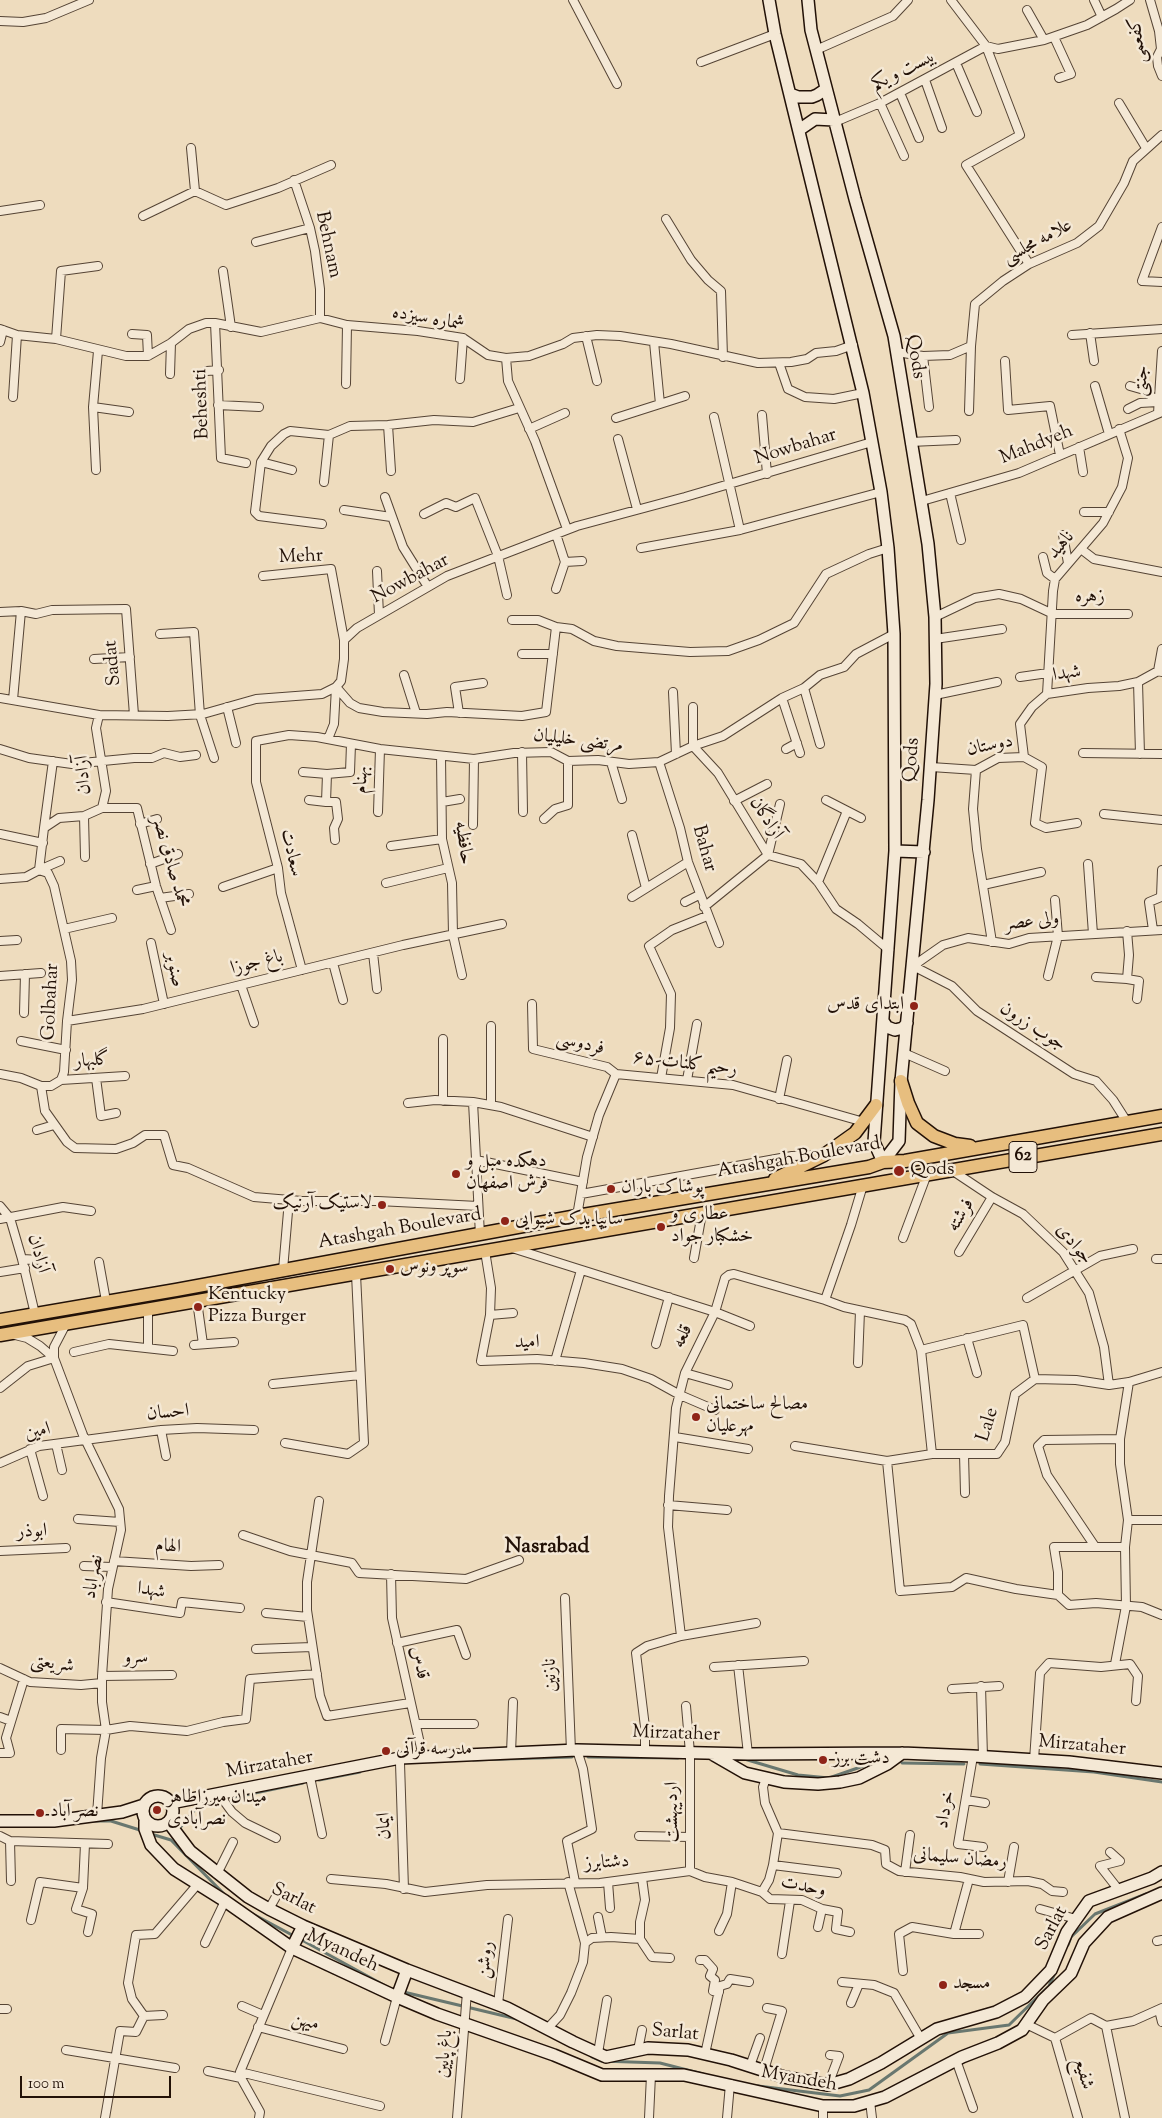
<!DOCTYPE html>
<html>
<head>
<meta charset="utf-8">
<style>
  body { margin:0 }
  #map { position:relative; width:1162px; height:2118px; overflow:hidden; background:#eedcbe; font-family:"Sorts Mill Goudy",serif }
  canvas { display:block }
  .scale { position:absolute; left:20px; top:2076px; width:151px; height:22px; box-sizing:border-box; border:2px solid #221107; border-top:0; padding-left:6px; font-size:15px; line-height:18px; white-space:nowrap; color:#221107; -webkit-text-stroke:4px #f4e8d5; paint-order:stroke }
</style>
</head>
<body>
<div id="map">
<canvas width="1162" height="2118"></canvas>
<div class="scale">100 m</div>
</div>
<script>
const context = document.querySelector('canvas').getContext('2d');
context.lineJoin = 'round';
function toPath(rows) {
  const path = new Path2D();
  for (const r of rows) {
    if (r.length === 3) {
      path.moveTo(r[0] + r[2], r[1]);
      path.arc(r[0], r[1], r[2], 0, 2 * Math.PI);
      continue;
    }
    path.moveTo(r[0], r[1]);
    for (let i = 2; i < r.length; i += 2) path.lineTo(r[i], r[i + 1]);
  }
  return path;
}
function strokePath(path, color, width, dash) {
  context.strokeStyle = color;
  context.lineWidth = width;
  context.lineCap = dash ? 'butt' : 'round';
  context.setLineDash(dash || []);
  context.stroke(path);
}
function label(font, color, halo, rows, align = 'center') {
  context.font = font + ' "Sorts Mill Goudy",Amiri,serif';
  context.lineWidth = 5;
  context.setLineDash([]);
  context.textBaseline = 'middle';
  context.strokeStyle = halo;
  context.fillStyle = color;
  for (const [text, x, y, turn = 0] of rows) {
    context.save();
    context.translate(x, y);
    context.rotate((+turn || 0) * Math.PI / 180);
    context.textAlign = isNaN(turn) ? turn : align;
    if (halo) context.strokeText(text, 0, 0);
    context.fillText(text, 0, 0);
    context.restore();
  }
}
const stream = toPath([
  [588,1757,678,1758],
  [741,1758,798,1775,829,1778,875,1762],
  [473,1760,572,1757],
  [902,1763,964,1764],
  [980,1764,1094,1772,1162,1782],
  [319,1780,360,1772],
  [231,1798,303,1783],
  [93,1821,111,1821,143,1831],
  [178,1830,199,1805,214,1801],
  [151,1834,171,1840,224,1894],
  [251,1913,294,1936],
  [300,1939,391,1989,517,2019],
  [1068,1945,1071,1937,1095,1914,1146,1894],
  [592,2057,601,2061,660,2063,703,2074],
  [758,2086,840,2096,869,2090,948,2033,1009,2025,1049,1986,1055,1973]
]);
const street = toPath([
  [573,0,617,84],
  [951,0,986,46,998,49,1044,40,1087,25,1116,9,1130,0],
  [1094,0,1102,17],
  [1150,0,1159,31,1161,49,1157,57,1158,66,1162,76],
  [1027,10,1044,40],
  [0,21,23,22,46,18,89,0],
  [1054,37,1071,74,1059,78],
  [816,50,893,16,908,0],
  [701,62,775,34],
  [956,63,977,112],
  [925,80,942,128],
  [900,93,919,138],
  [880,103,904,156],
  [1119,103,1146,148],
  [835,122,880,103,986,46,1020,135,966,165,1029,264],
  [191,148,195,191],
  [294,180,310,228,315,251,320,289,320,318],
  [0,211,40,205],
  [143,216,195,191,226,205,278,188,331,165],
  [666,219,691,260,708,280,721,291,723,357],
  [1162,227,1142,281,1162,282],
  [256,242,310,228],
  [223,271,231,327],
  [215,323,221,458,246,463],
  [0,329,17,335,56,339,126,356,148,356,171,343,189,329,206,323,215,323,261,332,320,318,347,325,418,331,463,338,488,355,506,358,529,356,563,344,573,338,597,335,620,336,671,344,758,363,791,362,807,359,816,353,836,351,853,345],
  [1090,333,1094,361],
  [132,334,147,335,148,356],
  [1072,335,1162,329],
  [586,336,597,381],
  [56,339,61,271,98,266],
  [0,342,3,330],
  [654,342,660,404],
  [896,352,923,356,950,355,971,346,975,304,1003,281,1029,264,1077,243,1099,226,1124,183,1133,161,1162,135],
  [923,356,929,407],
  [506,358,508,381,535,441,567,529],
  [1005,361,1008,410,1050,406,1060,455],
  [779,363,788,389,805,397,834,399,863,393],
  [207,371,219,370],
  [170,374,171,343],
  [460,379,463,338],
  [346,384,347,325],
  [1095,386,1109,434],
  [1130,386,1144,390,1158,402],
  [13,397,17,335],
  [218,405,259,407],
  [93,407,129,412],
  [1128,409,1140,403,1158,402],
  [969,411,971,346],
  [1158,413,1162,351],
  [762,415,767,474],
  [714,417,740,530],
  [616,418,685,396],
  [388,425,391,471],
  [529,429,565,413],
  [618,439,637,509],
  [910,442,956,440],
  [1079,447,1083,472],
  [261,462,292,470],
  [96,470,93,407,98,351],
  [324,482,329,435],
  [950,493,961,540],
  [385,497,403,547,428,587],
  [922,501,1019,473,1162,412],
  [344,510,391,517],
  [1084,512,1109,512],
  [424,514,446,503,456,507,475,498,498,556,507,595],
  [322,524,259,516,255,512,261,462,271,446,284,434,290,431,329,435,350,426,388,425,434,420,473,422,519,408],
  [556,534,565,562,556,589],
  [1063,535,1068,563],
  [641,548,740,530,881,492],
  [1081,549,1094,559,1162,572],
  [1043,557,1047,573,1055,579],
  [565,562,582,561],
  [377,571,379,615],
  [263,576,331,569,344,640],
  [0,612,21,611,36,614,52,610,126,609,134,715],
  [935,617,975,598,999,594,1021,599,1053,614,1128,614],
  [512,620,538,620,556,627],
  [160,634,194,632,200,715,214,758],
  [935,639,1002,629],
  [522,654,553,654],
  [94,659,130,657],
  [1158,671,1162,649],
  [404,675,416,713],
  [1020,677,1048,673],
  [1138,682,1140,754],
  [336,687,350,703,359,708,383,712,427,714,447,712,522,716,546,712,556,627,572,629,594,641,617,646,690,652,728,651,759,640,794,623,826,574,869,554,888,548],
  [804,688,820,744],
  [673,692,676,754],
  [1047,694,1053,591,1055,579,1103,523,1122,487,1128,458,1119,429],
  [935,695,997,682],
  [0,698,99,715,168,716,203,714,256,699,322,694,336,687,341,681,344,659,344,640,357,628,447,576,577,526,685,497,872,442],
  [782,698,800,753],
  [13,700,21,611],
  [227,707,236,743],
  [693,707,693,746,718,773,768,855,801,864,818,882,836,909,858,924,889,950],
  [459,713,455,687,483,683],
  [328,739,334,724,336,687],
  [0,749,29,758,72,764,134,758,152,758,164,753,180,757,196,755],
  [786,749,797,743],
  [522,752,523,812],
  [1083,753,1162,754],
  [441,756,442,839,452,883,453,935,462,975],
  [1024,757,1020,724,1032,707,1047,694,1088,688,1119,686,1138,682,1158,671,1162,672],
  [611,762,622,799],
  [659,762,680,828,688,862,719,943],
  [931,767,976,770,998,758,1024,757,1042,767,1035,823,1046,828,1077,823],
  [976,770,973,809,977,849,992,942],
  [303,772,327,774],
  [309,800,326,802],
  [826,800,861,818],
  [734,801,767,784],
  [442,802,460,799],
  [102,808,137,808,156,886,171,930],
  [378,812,380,749],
  [1104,814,1162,820],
  [84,816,85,857],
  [544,819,555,809,568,805,568,761],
  [140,824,157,819],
  [473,825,474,759],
  [44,828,53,761],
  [0,834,43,843],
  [632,835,646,888],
  [335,840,334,828,338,819,336,802,326,802,327,774,350,772,351,744],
  [391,846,442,839],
  [150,864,178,854],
  [1088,864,1093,934],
  [39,870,60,861],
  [0,879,26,877,39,870,44,828,59,818,84,816,102,808,106,791,96,728,99,715],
  [818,882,847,811],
  [386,883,448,868],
  [983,885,1041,872],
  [223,887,278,868],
  [137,890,156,886],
  [632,897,688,862],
  [160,898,189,894],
  [685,902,699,895],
  [704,907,768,855,780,804],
  [64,929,112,918],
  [1153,930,1149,902,1161,897,1162,870],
  [1127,931,1129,955,1127,979,1139,981,1137,999],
  [0,941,17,940],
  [151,943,164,1004],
  [373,953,377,989],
  [333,963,343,1000],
  [302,970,281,893,278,868,256,782,256,741,289,735,317,737,380,749,474,759,514,753,551,752,568,761,598,760,629,764,659,762,693,746,723,736,782,698,804,688,820,675,844,667,856,654,894,634],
  [0,976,41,973],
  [1048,976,1058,936,1055,900],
  [1096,977,1127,979],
  [241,985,254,1023],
  [532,1004,533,1049,607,1067,616,1074],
  [24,1013,25,974],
  [67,1021,143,1009,403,945,502,924],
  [491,1026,491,1105],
  [21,1041,66,1050],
  [904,1053,945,1071],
  [0,1074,21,1078,41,1086,51,1086,61,1080,64,1072,67,1021,72,980,71,961,54,886,48,873,39,870],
  [96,1078,101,1116,116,1113],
  [661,1078,670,1028,671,994,649,946,672,930,707,916],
  [61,1080,125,1076],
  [687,1080,697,1024],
  [41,1086,45,1111,67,1142,75,1148,116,1149,133,1143,145,1135,164,1135,173,1165,188,1168,254,1197,302,1201,378,1201,478,1206],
  [779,1099,787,1060],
  [443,1101,443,1039],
  [473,1102,480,1235],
  [408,1103,435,1100,473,1102,501,1107,593,1137],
  [1127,1122,1113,1100,1096,1081,1074,1074,977,1011,952,986,913,966,943,945,968,938,1009,944,1029,938,1162,930],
  [37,1130,54,1125],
  [476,1160,583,1182],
  [953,1171,992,1197,1023,1214,1063,1252,1089,1293,1104,1347,1109,1385],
  [581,1194,792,1156,818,1155],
  [0,1206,10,1218,22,1259,35,1314],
  [577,1216,587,1157,599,1115,616,1074,733,1085,864,1122],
  [0,1219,63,1207,91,1211],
  [903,1238,927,1174],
  [512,1248,715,1312,750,1326],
  [485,1251,491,1288,490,1315,481,1361,537,1359,584,1363,622,1369,651,1379,680,1395,715,1410],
  [959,1252,992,1197],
  [694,1258,702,1213],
  [22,1259,41,1260],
  [1156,1259,1162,1259],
  [99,1262,106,1301],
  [283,1270,289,1200],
  [0,1272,25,1268],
  [1027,1298,1100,1256,1133,1249],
  [825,1300,844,1307,905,1320,911,1324,921,1350,932,1454,887,1461,900,1591,952,1587,966,1578,1016,1589,1058,1595],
  [197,1301,203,1344],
  [148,1310,148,1348],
  [490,1315,513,1313],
  [66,1324,54,1347,54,1358,83,1435,119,1509,121,1530,108,1589,102,1676,102,1702,106,1730,101,1758,97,1815],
  [15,1335,27,1338,40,1346,54,1358],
  [967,1338,977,1373],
  [656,1344,669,1297],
  [194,1345,234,1342],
  [921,1350,1023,1325,1035,1379,1076,1380,1109,1385,1129,1382,1162,1372],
  [74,1352,109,1344,173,1351],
  [555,1361,581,1270],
  [858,1363,860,1311],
  [685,1373,728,1385],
  [273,1384,360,1375],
  [0,1388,28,1366,54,1358],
  [161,1430,166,1456],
  [675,1437,748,1449],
  [285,1443,348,1454,364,1443,356,1274],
  [56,1444,62,1470],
  [795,1446,887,1461],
  [30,1449,43,1496],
  [932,1454,997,1454,1005,1442,1015,1394,1035,1379],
  [964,1454,965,1493],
  [0,1463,39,1446,161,1430,197,1428,254,1430],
  [319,1501,307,1582,307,1610,320,1696,327,1716,410,1703],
  [668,1505,727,1510],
  [78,1519,120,1522],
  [1128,1520,1162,1520],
  [243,1535,290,1551,352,1563,359,1573,466,1579,519,1560],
  [1094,1545,1047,1475,1038,1446,1044,1440,1120,1439],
  [1125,1547,1054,1547,1058,1572,1058,1595,1069,1605,1096,1603,1142,1607,1162,1615],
  [0,1551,66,1548],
  [114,1561,191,1566,219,1565],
  [84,1566,112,1567],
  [391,1574,392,1618,423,1757],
  [565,1598,571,1751],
  [106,1602,180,1613,182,1602,240,1608],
  [266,1613,308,1617],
  [681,1636,668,1527,669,1496,676,1408,685,1373,715,1312,725,1278,729,1275,734,1274,825,1300,851,1225,863,1185],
  [397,1643,457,1630,466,1655],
  [256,1649,312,1647],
  [1115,1664,1126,1606,1125,1547,1128,1520,1120,1464,1120,1439,1129,1382],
  [738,1665,748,1754],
  [714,1667,804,1661],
  [0,1668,30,1682,81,1685,102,1683],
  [102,1676,172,1675],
  [981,1686,983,1757],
  [952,1689,999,1686],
  [686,1706,690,1753,690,1871],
  [0,1717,11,1721],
  [416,1724,474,1724],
  [61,1750,61,1729,106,1730,130,1726,187,1731,223,1722,246,1719,250,1679,317,1674],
  [645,1751,645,1727,636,1653,647,1646,681,1636,756,1623],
  [0,1753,10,1753,6,1738,24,1679],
  [511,1753,513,1702],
  [973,1756,958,1844,983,1847],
  [1034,1760,1040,1673,1049,1663,1101,1667,1130,1664,1138,1676,1136,1701],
  [400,1763,404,1889],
  [310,1777,322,1834],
  [218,1793,232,1812,245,1823,276,1838],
  [966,1800,985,1803],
  [778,1833,872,1845,885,1850,886,1864,899,1871,960,1877,984,1882,1028,1881,1042,1884,1052,1891,1063,1892],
  [0,1836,10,1841,108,1844],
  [639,1836,690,1837],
  [10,1841,11,1881],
  [1110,1852,1120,1861,1100,1866,1118,1889],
  [773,1865,837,1873],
  [905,1872,910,1835],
  [217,1874,233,1842],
  [331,1879,386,1884,425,1892,487,1885,600,1883,690,1871,705,1877,732,1882,762,1892,769,1880,773,1865,778,1833,765,1803,763,1787,766,1778],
  [575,1882,567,1841,592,1829,583,1769,577,1750],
  [608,1882,610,1908],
  [1008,1882,1014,1847],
  [83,1888,76,1909,92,1914,88,1932],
  [762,1892,770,1899,802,1900,822,1909,838,1912,836,1929,850,1932],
  [269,1909,278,1893],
  [1040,1909,1076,1919],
  [598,1917,602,1937],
  [31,1920,40,1882,83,1888,85,1844],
  [818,1927,822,1909],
  [719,1931,727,1914,732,1882],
  [954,1934,969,1879],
  [640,1939,640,1922,645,1900,642,1878],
  [1157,1941,1162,1940],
  [205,1943,225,1901],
  [585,1943,592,1938,611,1937,640,1939,652,1957,670,1958],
  [782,1954,790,1901],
  [700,1960,705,1960,713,1969,710,1976,715,1980,713,1991,719,1992],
  [903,1971,899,1934,912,1927,954,1934,979,1934],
  [842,1982,874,1985,894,1993,921,2039],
  [851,2003,859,1984],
  [498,2004,508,1919],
  [242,2006,263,2015],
  [0,2009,7,2009],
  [1159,2010,1162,2022],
  [144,2016,163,2015],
  [1026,2024,1055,2038,1091,2018,1106,2026,1133,2021,1162,2008],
  [1106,2026,1125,2118],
  [258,2027,343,2049],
  [547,2029,560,2015,571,1993,583,1962,585,1943,568,1882],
  [1055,2038,1078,2118],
  [385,2041,397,1997],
  [66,2050,175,2068],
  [638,2050,642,2030],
  [598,2053,607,2000],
  [705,2054,720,1986,727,1984,730,1979,749,1982],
  [956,2060,973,2108],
  [750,2066,760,2038],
  [764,2070,782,2011,767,2008],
  [208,2071,241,2078],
  [240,2072,380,2106],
  [828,2085,839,2056,830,2055],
  [870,2101,872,2118],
  [105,2118,120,2031,136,2032,144,2016,132,1999,128,1983,136,1935,155,1934,197,1885],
  [259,2118,260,2112,241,2078,240,2072,292,1948],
  [457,2118,467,1992],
  [649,2118,651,2075],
  [727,2118,730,2084],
  [823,2118,823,2106]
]);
const secondary = toPath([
  [769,0,775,34,863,393,881,492,888,548,894,634,895,851,874,1142,883,1162],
  [808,0,811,30,855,199,894,336,928,544,935,617,936,684,928,800,901,1081,899,1141,883,1162],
  [790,94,798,97,812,97,817,95,826,89],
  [799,130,815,119,834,120],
  [895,851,924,852],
  [883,1021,887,1027,895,1030,903,1028,907,1023],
  [712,1754,745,1773,784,1782,818,1784,840,1782,859,1778,887,1764,902,1753],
  [158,1811,15],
  [171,1803,400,1758,577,1750,748,1754,902,1753,973,1756,1069,1762,1162,1773],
  [0,1821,54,1821,122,1812,144,1805],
  [145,1821,145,1829,151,1845,174,1869,225,1901,292,1948,397,1997,437,2014,554,2055,602,2075,684,2075,823,2106,854,2106,885,2097,962,2057,998,2043,1022,2030,1043,2000,1071,1973,1084,1943,1108,1917,1162,1893],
  [169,1823,190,1851,248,1897,269,1909,303,1926,407,1970,507,2008,573,2042,606,2057,648,2048,688,2050,731,2060,784,2077,828,2085,849,2079,881,2063,937,2029,996,2012,1025,1997,1051,1970,1067,1932,1089,1901,1152,1878,1162,1872],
  [292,1948,303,1926],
  [397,1997,407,1970]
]);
const primary = toPath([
  [901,1081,908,1103,917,1123,934,1136,955,1144,970,1146],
  [775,1179,824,1155,855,1133,876,1105],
  [0,1320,176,1290,577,1216,869,1167,883,1162,905,1161,1162,1116],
  [0,1335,1162,1134]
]);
const markers = [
  [914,1006,5,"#8f2418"],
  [899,1171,6,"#8f2418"],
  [456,1174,5,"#8f2418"],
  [611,1189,5,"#8f2418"],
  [382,1205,5,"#8f2418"],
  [505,1221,5,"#8f2418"],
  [661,1227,5,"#8f2418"],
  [390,1269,5,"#8f2418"],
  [198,1307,5,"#8f2418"],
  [696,1417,5,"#8f2418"],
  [386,1751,5,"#8f2418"],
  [823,1760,5,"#8f2418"],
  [157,1810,5,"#8f2418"],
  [40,1813,5,"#8f2418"],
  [943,1985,5,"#8f2418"]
];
const shields = [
  [1023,1157,28]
];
const shieldNames = [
  ["62",1023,1157]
];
const streetNames = [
  ["کفعمی",1139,40,-97],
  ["بیست و یکم",904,72,-27],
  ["علامه مجلسی",1038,243,-28],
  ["Behnam",327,245,78],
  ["شماره سیزده",428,320,10],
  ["Qods",914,357,81],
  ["جنتی",1143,381,-86],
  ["Beheshti",203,404,-92],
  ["Mahdyeh",1037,446,-22],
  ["Nowbahar",796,448,-17],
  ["ناهید",1062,546,-49],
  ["Mehr",301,558,-2],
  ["Nowbahar",411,580,-28],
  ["زهره",1090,598,1],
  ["Sadat",114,663,-95],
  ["شهدا",1067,675,-8],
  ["مرتضی خلیلیان",578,742,7],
  ["دوستان",990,747,-11],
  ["Qods",913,760,-86],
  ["آزادان",85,775,-94],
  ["بهنام",363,780,-88],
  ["آزادگان",765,819,57],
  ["حافظیه",462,843,82],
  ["Bahar",703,849,74],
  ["سعادت",290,853,77],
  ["محمد صادق نصر",169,862,74],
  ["ولی عصر",1032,923,-6],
  ["باغ جوزا",257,964,-14],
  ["صنوبر",173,970,78],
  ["Golbahar",52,1002,-87],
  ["جوب زرون",1032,1028,33],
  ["فردوسی",580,1045,13],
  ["گلبهار",92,1062,-4],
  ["۶۵-رحیم کلنات",685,1065,7],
  ["Atashgah Boulevard",799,1159,-10],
  ["فرشته",962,1216,-59],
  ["Atashgah Boulevard",400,1230,-10],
  ["جوادی",1073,1245,51],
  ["آزادان",37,1254,75],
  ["قلعه",684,1337,-64],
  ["امید",527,1344],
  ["احسان",168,1414,-5],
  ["Lale",989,1425,-73],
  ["امین",38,1433,-14],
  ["ابوذر",32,1533,-3],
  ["الهام",168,1548,4],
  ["نصراباد",95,1577,-80],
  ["شهدا",151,1592,9],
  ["سرو",136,1659,-1],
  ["قدس",418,1663,78],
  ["شریعتی",52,1665,8],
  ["نازنین",552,1675,-92],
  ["Mirzataher",676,1735,2],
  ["Mirzataher",1082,1747,5],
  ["Mirzataher",270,1766,-10],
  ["خرداد",947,1810,-80],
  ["اردیبهشت",674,1812,-90],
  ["ایمان",386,1826,-92],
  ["رمضان سلیمانی",960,1860,5],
  ["دشتابرز",607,1864,-3],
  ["وحدت",803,1888,12],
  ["Sarlat",293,1900,27],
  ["Sarlat",1053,1929,-62],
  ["Myandeh",342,1952,25],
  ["روشن",487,1960,-83],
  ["میهن",305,2023,14],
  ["Sarlat",675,2034,5],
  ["باغ پایین",446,2054,-85],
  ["شفیع",1082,2074,75],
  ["Myandeh",799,2080,10]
];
const poiNames = [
  ["ابتدای قدس",904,1006,"right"],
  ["دهکده مبل و",466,1163],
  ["فرش اصفهان",466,1185],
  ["Qods",910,1171],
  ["پوشاک باران",621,1189],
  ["لاستیک آرنیک",372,1205,"right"],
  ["عطاری و",671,1216],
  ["خشکبار جواد",671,1238],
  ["سایپا یدک شیوایی",515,1221],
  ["سوپر ونوس",400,1269],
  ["Kentucky",208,1296],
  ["Pizza Burger",208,1318],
  ["مصالح ساختمانی",706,1406],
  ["مهرعلیان",706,1428],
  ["مدرسه قرآنی",396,1751],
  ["دشت برز",833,1760],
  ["میدان میرزاطاهر",167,1799],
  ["نصرآبادی",167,1821],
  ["نصر آباد",50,1813],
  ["مسجد",953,1985]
];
const quarterNames = [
  ["Nasrabad",547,1548]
];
strokePath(stream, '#69776f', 3);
strokePath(street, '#554435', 10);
strokePath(secondary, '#221107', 14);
strokePath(primary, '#221107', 15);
strokePath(street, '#f4e8d5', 8);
strokePath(secondary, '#f4e8d5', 11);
strokePath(primary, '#e7be7f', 12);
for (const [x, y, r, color] of markers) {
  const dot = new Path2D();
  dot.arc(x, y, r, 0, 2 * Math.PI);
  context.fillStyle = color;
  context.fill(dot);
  strokePath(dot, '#f4e8d5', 2);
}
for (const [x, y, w] of shields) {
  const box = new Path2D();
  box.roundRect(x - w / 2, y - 15.5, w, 31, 4);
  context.fillStyle = '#f4e8d5';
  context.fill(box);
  strokePath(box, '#221107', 1);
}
label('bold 18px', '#221107', null, shieldNames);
label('19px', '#221107', '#f4e8d5', streetNames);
label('19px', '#221107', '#f4e8d5', poiNames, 'left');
label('bold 21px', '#221107', '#f4e8d5', quarterNames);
</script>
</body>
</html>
